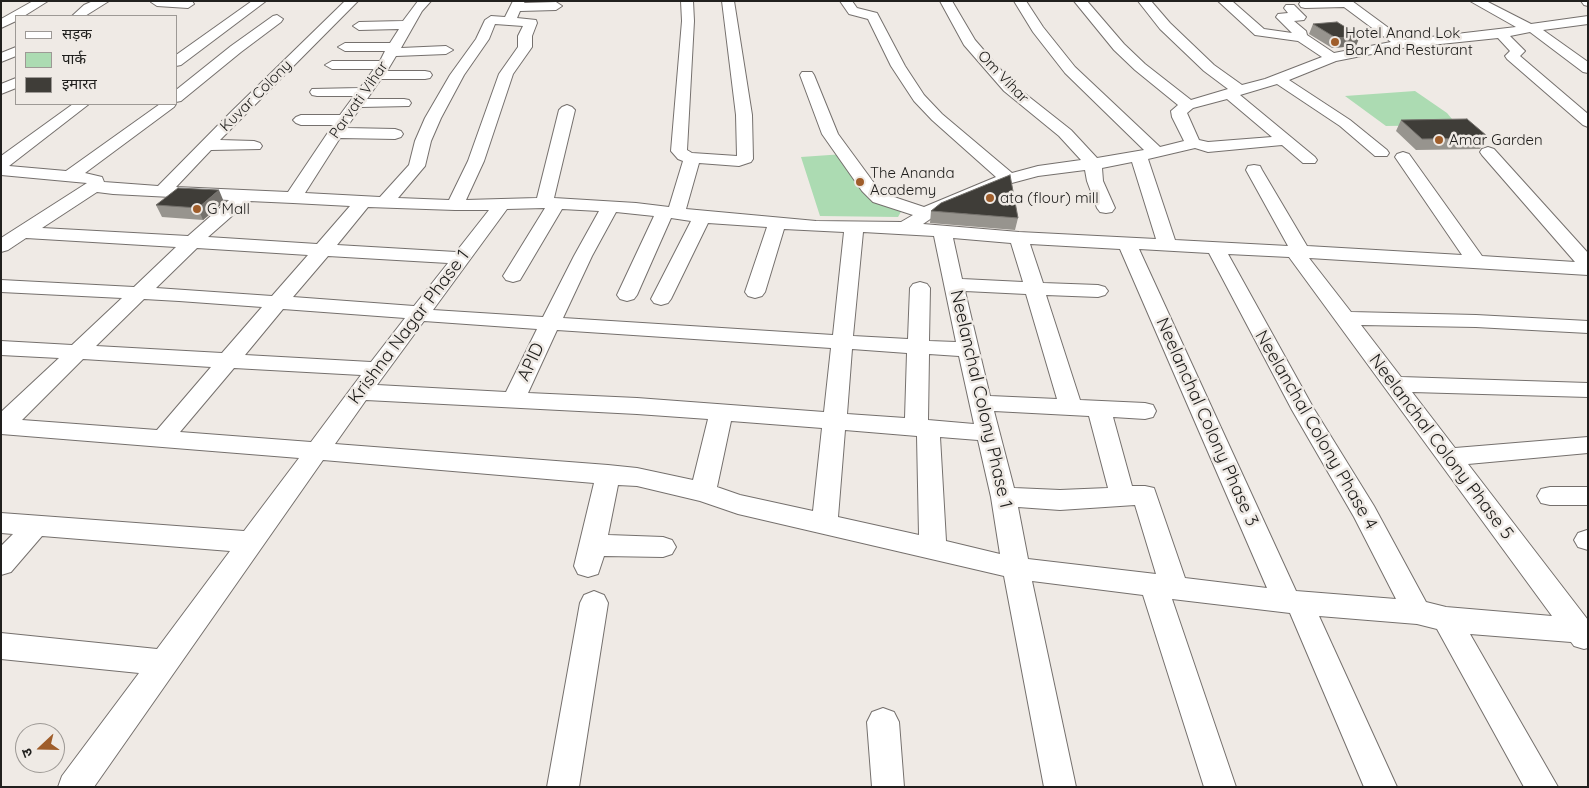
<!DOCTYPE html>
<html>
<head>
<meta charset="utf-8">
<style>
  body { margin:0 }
  #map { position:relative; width:1589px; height:788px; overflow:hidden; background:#efeae5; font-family:Quicksand,"Noto Sans Devanagari",sans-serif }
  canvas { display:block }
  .frame { position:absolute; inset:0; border:2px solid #21201e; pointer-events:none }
  .legend { position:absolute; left:15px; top:15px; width:162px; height:90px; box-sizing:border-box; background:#efeae5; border:1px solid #9d9995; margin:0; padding:6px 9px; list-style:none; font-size:15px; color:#21201e }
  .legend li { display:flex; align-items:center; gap:10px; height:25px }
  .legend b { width:25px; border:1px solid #9d9995 }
  .north { position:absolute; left:15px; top:723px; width:50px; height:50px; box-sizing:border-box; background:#efeae5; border:1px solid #9d9995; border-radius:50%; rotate:249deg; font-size:14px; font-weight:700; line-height:20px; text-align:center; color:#21201e }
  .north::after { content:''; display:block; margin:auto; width:18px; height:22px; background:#9f5d2a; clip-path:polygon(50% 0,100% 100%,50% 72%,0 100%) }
</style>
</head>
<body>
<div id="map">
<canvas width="1589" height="788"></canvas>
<div class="frame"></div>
<ul class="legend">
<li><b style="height:6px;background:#fff"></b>सड़क</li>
<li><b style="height:14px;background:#acdbb2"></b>पार्क</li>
<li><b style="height:14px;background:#3f3d38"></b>इमारत</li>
</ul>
<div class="north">उ</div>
</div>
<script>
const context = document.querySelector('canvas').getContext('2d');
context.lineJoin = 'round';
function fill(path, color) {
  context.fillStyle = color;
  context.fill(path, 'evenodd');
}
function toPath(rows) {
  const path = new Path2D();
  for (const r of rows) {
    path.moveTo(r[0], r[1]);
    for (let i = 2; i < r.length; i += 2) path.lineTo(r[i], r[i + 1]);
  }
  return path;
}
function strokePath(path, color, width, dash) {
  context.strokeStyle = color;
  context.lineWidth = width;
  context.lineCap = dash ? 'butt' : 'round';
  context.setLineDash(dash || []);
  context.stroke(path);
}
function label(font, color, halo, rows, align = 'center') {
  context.font = font + ' Quicksand,sans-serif';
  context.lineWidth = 5;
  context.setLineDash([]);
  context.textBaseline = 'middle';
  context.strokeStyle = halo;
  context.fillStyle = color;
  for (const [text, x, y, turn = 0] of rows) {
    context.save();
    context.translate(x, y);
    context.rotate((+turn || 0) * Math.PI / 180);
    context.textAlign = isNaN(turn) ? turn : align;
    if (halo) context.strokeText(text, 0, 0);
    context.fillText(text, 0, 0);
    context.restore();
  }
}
const green = toPath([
  [1415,91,1447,113,1457,125,1386,126,1345,96],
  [844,154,867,192,902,210,898,217,820,216,801,157]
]);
const minor = toPath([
  [33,1,48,1,24,16,16,16,16,21,1,28,1,19,33,1],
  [93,1,109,1,85,16,72,16,84,5,93,1],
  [192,1,194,4,188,8,157,6,151,2,192,1],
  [252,1,266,1,181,65,176,66,176,55,252,1],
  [345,1,358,1,220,140,254,141,260,143,262,146,260,149,211,150,176,187,288,192,333,125,301,125,296,123,293,120,296,117,301,115,340,115,354,96,317,96,312,95,310,92,312,89,360,88,374,69,332,69,325,65,332,61,380,61,385,51,345,51,338,47,345,43,390,43,399,29,359,30,353,26,359,22,403,21,418,1,431,1,422,11,401,48,446,46,453,50,446,54,396,56,387,71,425,71,430,72,432,75,430,78,425,79,381,79,367,99,404,99,409,100,411,103,409,106,361,107,346,128,395,129,401,131,403,134,401,137,395,139,340,138,305,193,380,197,409,165,415,141,425,118,450,75,476,39,485,20,491,16,505,17,513,1,525,1,524,3,556,2,562,6,556,10,520,11,517,18,536,20,537,23,532,36,532,47,513,74,484,161,466,200,537,198,559,110,562,107,567,105,572,107,575,110,554,198,636,203,669,207,683,161,678,159,671,151,682,21,681,1,693,1,694,21,687,150,692,153,737,156,736,115,722,1,734,1,752,115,753,159,751,162,739,166,699,163,686,209,816,221,901,222,913,215,873,202,862,191,822,134,800,75,802,72,812,72,814,75,838,134,874,183,885,194,924,207,996,177,932,120,914,101,891,66,868,19,849,14,840,1,852,1,857,8,877,13,905,66,924,95,942,114,1012,173,1038,166,1081,160,1059,136,1004,91,964,45,940,1,952,1,975,40,1014,85,1071,130,1097,158,1144,150,1065,73,1033,32,1014,1,1026,1,1043,27,1075,67,1160,147,1184,141,1172,117,1171,111,1178,105,1135,70,1114,50,1074,1,1087,1,1124,44,1145,64,1191,100,1228,89,1204,71,1160,29,1138,1,1151,1,1170,23,1214,65,1242,85,1265,79,1322,57,1298,41,1255,35,1218,1,1232,1,1264,29,1292,33,1276,17,1278,14,1288,13,1284,8,1286,5,1294,5,1306,17,1304,20,1294,21,1306,31,1307,35,1334,53,1391,42,1344,7,1305,8,1301,7,1299,4,1301,1,1352,1,1405,40,1516,27,1470,1,1486,1,1531,24,1588,16,1588,24,1543,30,1588,62,1588,73,1583,72,1530,32,1510,36,1525,51,1520,56,1588,114,1588,127,1583,125,1507,59,1505,56,1510,51,1498,38,1402,48,1336,61,1289,80,1350,120,1387,150,1389,153,1387,156,1375,156,1340,126,1277,84,1240,95,1315,157,1317,160,1315,163,1303,163,1282,145,1208,152,1195,148,1148,159,1175,240,1288,246,1246,170,1248,166,1254,165,1260,166,1262,170,1307,246,1462,255,1395,157,1397,154,1403,152,1409,154,1482,256,1575,262,1482,155,1480,152,1482,149,1488,147,1494,149,1588,253,1588,275,1309,258,1351,312,1476,315,1588,321,1588,333,1476,327,1361,325,1401,377,1588,383,1588,397,1412,392,1455,448,1588,437,1588,453,1468,464,1588,620,1588,648,1584,649,1574,646,1571,642,1470,634,1558,787,1524,787,1437,629,1417,624,1319,616,1397,787,1364,787,1290,613,1172,599,1236,787,1204,787,1143,595,1032,581,1076,787,1044,787,1004,576,738,514,700,501,637,486,618,485,608,535,663,537,672,540,676,547,672,554,663,557,604,556,598,574,588,577,578,574,574,566,594,483,323,460,94,787,58,787,62,776,139,673,1,659,1,633,157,649,230,551,42,536,11,572,1,575,1,546,13,534,1,533,1,513,244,531,299,458,1,434,1,412,59,358,1,355,1,341,72,345,122,298,1,292,1,280,134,287,176,247,26,238,8,250,1,252,1,238,87,183,1,175,1,156,73,104,89,104,9,166,66,171,160,104,176,104,174,107,85,173,102,177,104,182,158,186,231,112,345,1],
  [495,24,523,26,518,36,518,47,499,74,468,161,449,200,398,198,425,166,431,141,441,118,464,75,489,39,495,24],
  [1227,99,1272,137,1208,142,1199,140,1187,113,1193,108,1227,99],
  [1132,162,1156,239,1019,232,923,224,939,213,1008,184,1038,176,1085,170,1087,181,1097,208,1100,212,1106,213,1112,212,1115,208,1103,181,1102,168,1132,162],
  [97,192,113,194,229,200,188,236,42,228,97,192],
  [249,201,293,203,350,206,317,244,208,237,249,201],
  [368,207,455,210,489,210,456,252,337,245,368,207],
  [545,208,503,276,506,280,513,282,520,280,562,209,599,211,574,256,543,317,433,310,507,209,545,208],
  [616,212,654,216,617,295,620,299,627,301,634,299,637,295,671,218,691,221,651,299,654,303,661,305,668,303,671,299,708,223,767,227,745,292,748,296,755,298,762,296,765,292,784,229,844,232,833,335,563,318,592,256,616,212],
  [863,232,934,236,956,342,929,341,930,288,927,284,920,282,913,284,910,288,908,339,853,336,863,232],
  [953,238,1011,243,1023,282,962,279,953,238],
  [1030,244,1120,249,1267,588,1185,578,1154,488,1145,486,1132,486,1113,417,1145,419,1153,417,1156,411,1153,405,1145,403,1080,400,1046,295,1098,297,1105,295,1108,291,1105,287,1098,285,1043,283,1030,244],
  [197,248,308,255,272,296,156,288,197,248],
  [1139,249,1209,253,1292,410,1354,517,1396,599,1296,591,1139,249],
  [1228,254,1289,257,1552,616,1446,607,1426,602,1374,506,1314,409,1228,254],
  [328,256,448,263,414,306,293,297,328,256],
  [965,291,1026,294,1057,399,990,396,965,291],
  [144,299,179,301,262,307,222,353,96,346,144,299],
  [283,309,405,318,371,362,245,355,283,309],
  [424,321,537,329,506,392,377,385,424,321],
  [557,330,831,348,824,412,637,398,528,393,557,330],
  [852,349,907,353,905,418,847,414,852,349],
  [929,354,959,356,974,424,928,420,929,354],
  [83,359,211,367,157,430,22,420,83,359],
  [234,368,361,375,311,442,180,432,234,368],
  [366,400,637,414,708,419,693,480,637,468,608,465,335,444,366,400],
  [994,411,1089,416,1108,488,1060,490,1014,488,994,411],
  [731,421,822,428,813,511,740,495,717,487,731,421],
  [845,430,917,436,919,535,838,517,845,430],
  [940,437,978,440,991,497,1000,554,946,541,940,437],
  [1135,505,1156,574,1028,559,1018,507,1060,510,1135,505],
  [1581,1,1588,1,1588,6,1584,5,1581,1],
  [277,15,283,19,281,22,241,52,181,101,176,102,176,90,231,46,273,16,277,15],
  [16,47,16,56,1,62,1,53,16,47],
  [16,78,16,88,1,94,1,84,16,78],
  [1550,487,1588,487,1588,505,1550,505,1541,503,1537,496,1541,489,1550,487],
  [1587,530,1588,530,1588,550,1578,547,1574,540,1578,533,1587,530],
  [594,591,604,595,608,603,579,787,547,787,580,603,584,595,594,591],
  [883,708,894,712,899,722,904,787,872,787,867,722,872,712,883,708]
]);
const wall = toPath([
  [1313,24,1356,46,1332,48,1309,34],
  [1401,120,1487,136,1480,149,1416,150,1396,131],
  [224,202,203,220,162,217,156,205],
  [931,211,1018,218,1015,230,930,223]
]);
const shadedWall = toPath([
  [1360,36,1356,46,1332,48,1336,38],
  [219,190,224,202,203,220,198,208]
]);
const building = toPath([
  [1337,22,1360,36,1336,38,1313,24,1337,22],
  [1467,119,1487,136,1486,138,1422,139,1401,120,1467,119],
  [1010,175,1018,218,931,211,941,203,1010,175],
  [178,188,219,190,198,208,156,205,178,188]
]);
const markers = [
  [1335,42,5,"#9f5d2a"],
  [1439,140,5,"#9f5d2a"],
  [860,182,5,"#9f5d2a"],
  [990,198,5,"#9f5d2a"],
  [197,209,5,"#9f5d2a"]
];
const farPoinames = [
  ["Hotel Anand Lok",1345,33],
  ["Bar And Resturant",1345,50],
  ["Amar Garden",1449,140],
  ["The Ananda",870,173],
  ["Academy",870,190],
  ["ata (flour) mill",1000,198],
  ["G Mall",207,209]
];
const farStreetnames = [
  ["Om Vihar",1003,77,46],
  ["Kuvar Colony",256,96,-45],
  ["Parvati Vihar",359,100,-55]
];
const streetNames = [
  ["Krishna Nagar Phase 1",409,327,-53],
  ["APID",531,362,-65],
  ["Neelanchal Colony Phase 1",981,399,77],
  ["Neelanchal Colony Phase 3",1207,422,66],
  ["Neelanchal Colony Phase 4",1316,430,60],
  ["Neelanchal Colony Phase 5",1441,447,53]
];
fill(green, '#acdbb2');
strokePath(minor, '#75706d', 2);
fill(minor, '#fff');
fill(wall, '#97948e');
fill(shadedWall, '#74716c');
fill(building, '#3f3d38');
strokePath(building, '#74716c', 1);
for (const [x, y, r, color] of markers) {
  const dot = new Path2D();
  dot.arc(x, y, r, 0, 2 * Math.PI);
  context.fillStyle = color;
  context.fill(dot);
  strokePath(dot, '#efeae5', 2);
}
label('15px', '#21201e', '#efeae5', farPoinames, 'left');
label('15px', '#21201e', '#efeae5', farStreetnames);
label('18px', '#21201e', '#efeae5', streetNames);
</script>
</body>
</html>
